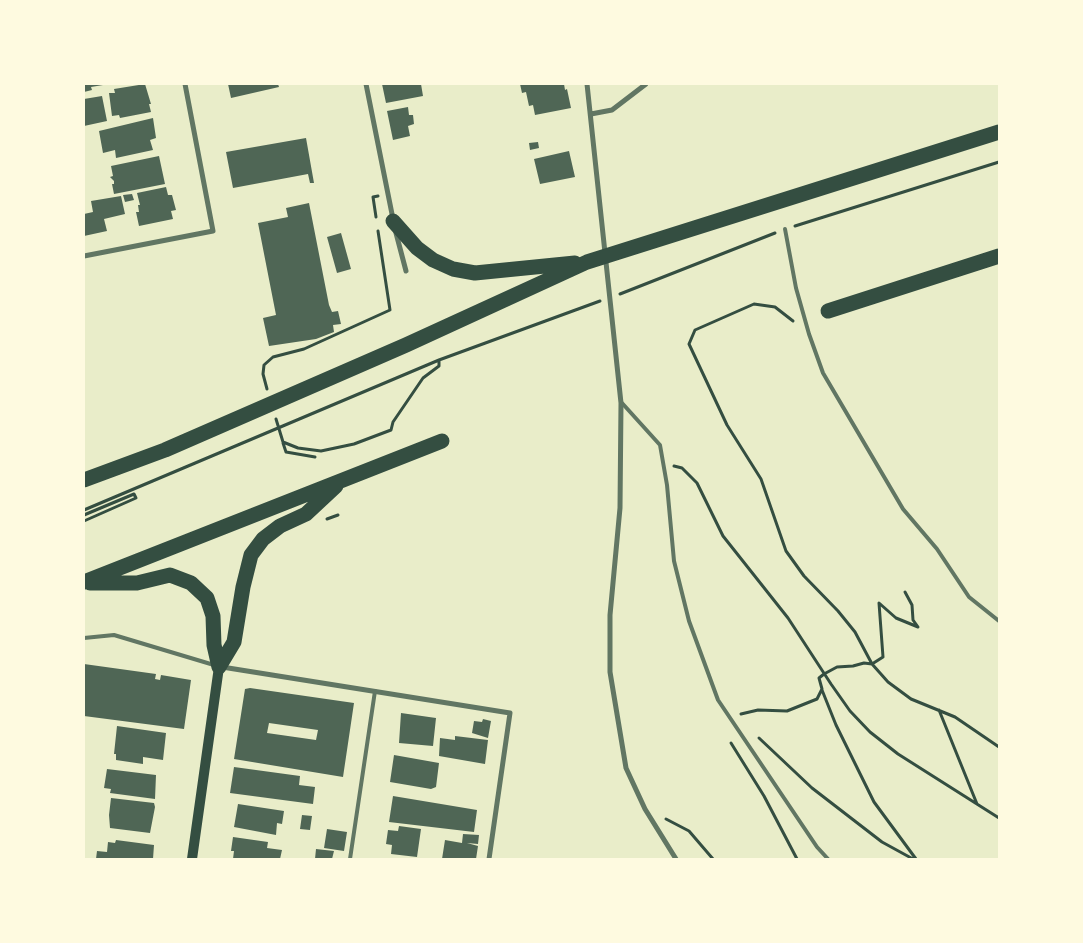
<!DOCTYPE html>
<html>
<head>
<meta charset="utf-8">
<style>
  body { margin:0 }
  #map { position:relative; width:1083px; height:943px; overflow:hidden; background:#e9edc9; font-family:Cabin,sans-serif }
  canvas { display:block }
  .frame { position:absolute; inset:0; border:85px solid #fefae0; pointer-events:none }
</style>
</head>
<body>
<div id="map">
<canvas width="1083" height="943"></canvas>
<div class="frame"></div>
</div>
<script>
const context = document.querySelector('canvas').getContext('2d');
context.lineJoin = 'round';
function fill(path, color) {
  context.fillStyle = color;
  context.fill(path, 'evenodd');
}
function toPath(rows) {
  const path = new Path2D();
  for (const r of rows) {
    path.moveTo(r[0], r[1]);
    for (let i = 2; i < r.length; i += 2) path.lineTo(r[i], r[i + 1]);
  }
  return path;
}
function strokePath(path, color, width, dash) {
  context.strokeStyle = color;
  context.lineWidth = width;
  context.lineCap = dash ? 'butt' : 'round';
  context.setLineDash(dash || []);
  context.stroke(path);
}
const building = toPath([
  [84,84,103,84,103,85,91,87,92,90,84,92],
  [145,84,151,104,149,104,151,112,120,118,119,115,112,116,109,93,115,93,114,89],
  [228,84,278,84,279,87,231,98],
  [382,84,421,84,423,96,386,103],
  [520,84,564,84,565,90,567,89,571,108,535,115,533,105,529,106,526,92,522,93],
  [102,96,107,121,84,126,84,99],
  [408,107,409,115,413,115,414,124,408,126,410,136,393,140,387,111],
  [153,118,156,138,150,140,153,150,116,158,115,150,103,153,99,131],
  [306,138,314,183,310,183,308,174,233,188,226,152],
  [538,142,539,148,530,150,529,143],
  [569,151,575,177,540,184,534,159],
  [159,156,165,184,114,194,112,184,114,184,114,181,110,177,113,176,111,166],
  [166,187,168,195,172,195,176,210,171,211,173,219,139,226,136,212,139,212,138,205,140,205,137,193],
  [132,194,134,200,125,202,123,195],
  [121,196,125,214,104,219,107,231,84,236,84,214,93,212,91,201],
  [309,203,329,305,332,312,338,311,341,324,333,325,334,332,316,339,269,346,263,318,276,315,258,223,288,217,286,208],
  [341,233,351,269,337,273,327,237],
  [84,664,156,674,155,679,160,680,161,675,191,680,184,729,84,716],
  [250,688,354,703,343,777,234,759,245,689],
  [269,723,318,730,316,740,267,733],
  [401,713,436,718,433,746,399,743],
  [483,719,491,721,488,738,472,733,474,721,482,722],
  [117,726,166,733,163,760,143,757,143,764,116,760,116,754,114,754],
  [455,736,488,740,485,764,439,756,440,738,455,740],
  [394,755,439,763,436,787,431,789,390,782],
  [234,767,300,776,299,785,315,787,313,804,230,793],
  [107,769,156,775,155,799,110,793,111,789,104,788],
  [393,796,477,810,474,832,389,822],
  [111,798,154,803,155,807,150,833,110,828,109,815],
  [238,804,284,811,282,824,277,823,276,835,234,827],
  [302,815,312,816,310,830,300,829],
  [399,826,421,829,417,857,391,854,392,845,386,844,388,830,398,831],
  [327,829,347,832,344,851,324,848],
  [463,834,479,835,478,844,467,843,478,846,476,859,442,859,445,840,462,843],
  [233,837,268,842,267,848,282,850,280,859,233,859,234,851,231,851],
  [116,840,154,845,153,859,96,859,97,851,107,852,108,842,115,843],
  [316,849,334,851,332,859,315,859]
]);
const path = toPath([
  [376,217,373,197,378,196],
  [795,226,999,162],
  [620,294,775,233],
  [793,321,775,307,754,304,695,330,689,344,727,425,761,479,786,551,804,576,838,611,855,632,872,664,888,682,911,699,955,717,999,747],
  [267,389,263,374,264,365,273,357,304,349,390,310,378,231],
  [276,419,283,442,298,448,321,451,354,444,391,430,393,422,423,378,439,366,439,360],
  [283,443,286,452,315,457],
  [674,466,682,468,697,483,723,536,788,618,831,684,850,711,870,732,898,754,999,818],
  [84,510,439,360,600,301],
  [84,515,134,494,136,498,84,521],
  [327,519,338,515],
  [822,690,836,725,874,802,916,859],
  [939,710,977,804],
  [741,714,758,710,787,711,817,699,822,689,819,678,824,674,837,667,853,666,864,663,872,664,883,657,879,603,896,618,918,627,913,620,912,605,905,592],
  [759,738,812,788,882,842,913,859],
  [731,743,764,796,797,859],
  [666,819,689,831,713,859]
]);
const service = toPath([
  [785,229,796,288,809,334,823,373,903,509,937,549,969,597,999,621],
  [622,403,660,445,667,485,674,561,689,621,718,700,817,847,828,859],
  [84,638,114,635,214,665],
  [350,859,375,691]
]);
const minor = toPath([
  [366,84,393,219],
  [587,84,621,403,620,508,610,615,610,672,626,768,645,809,676,859],
  [591,114,612,110,646,84],
  [396,233,406,271],
  [84,256,213,231,185,84],
  [222,667,510,713,489,859]
]);
const secondary = toPath([
  [192,859,219,667]
]);
const motorway = toPath([
  [393,221,417,248,433,260,453,269,475,273,575,263],
  [828,311,999,256],
  [84,480,165,450,406,345,587,262,999,132],
  [84,582,442,441],
  [90,583,137,583,170,575,191,583,207,598,213,616,214,645,219,667],
  [219,667,234,642,243,587,251,555,263,539,280,526,306,514,336,486]
]);
fill(building, '#4f6655');
strokePath(path, '#344e41', 3);
strokePath(service, '#617663', 4);
strokePath(minor, '#617663', 5);
strokePath(secondary, '#344e41', 10);
strokePath(motorway, '#344e41', 15);
</script>
</body>
</html>
